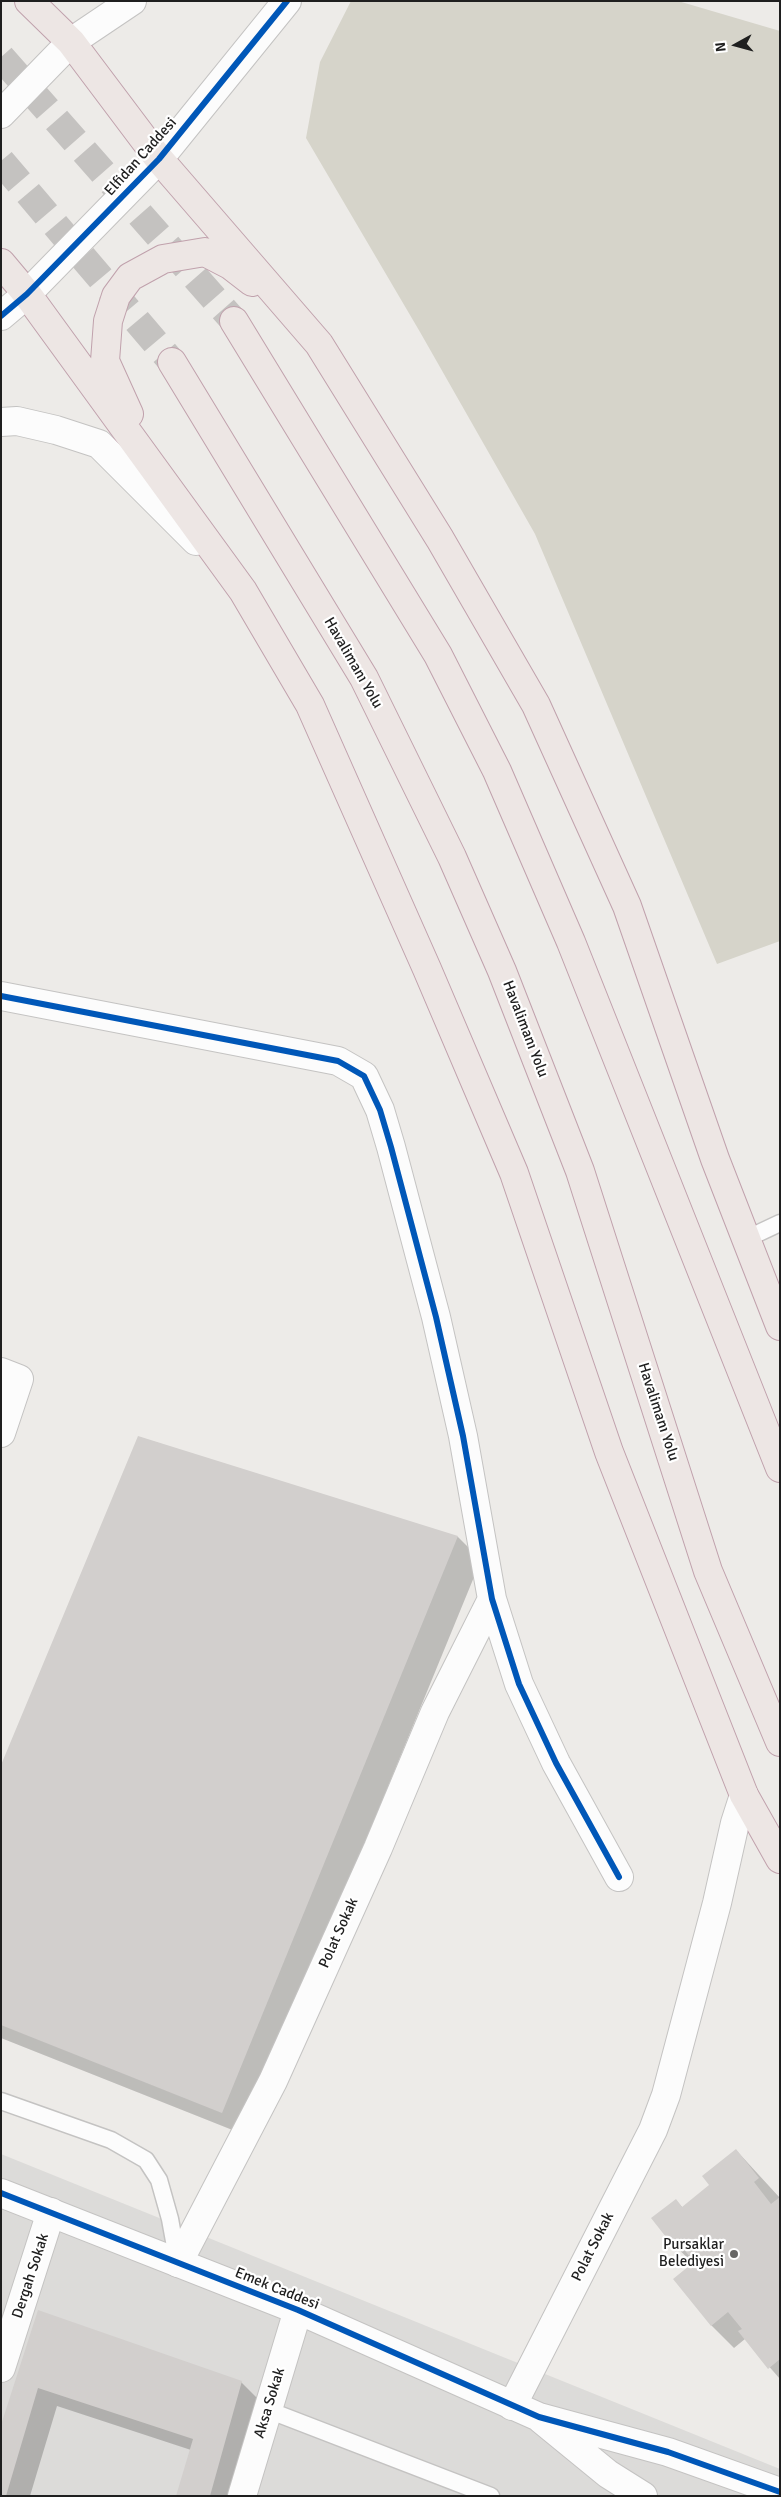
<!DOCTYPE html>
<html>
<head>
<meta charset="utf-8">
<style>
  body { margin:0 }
  #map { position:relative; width:781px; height:2497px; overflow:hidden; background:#edebe8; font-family:Signika,sans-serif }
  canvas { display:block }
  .frame { position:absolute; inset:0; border:2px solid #1f1f1f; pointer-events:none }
  .north { position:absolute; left:711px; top:20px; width:50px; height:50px; -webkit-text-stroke:4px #fff; paint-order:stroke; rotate:263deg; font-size:14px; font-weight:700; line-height:20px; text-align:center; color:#1f1f1f }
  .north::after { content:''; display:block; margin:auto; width:18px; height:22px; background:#1f1f1f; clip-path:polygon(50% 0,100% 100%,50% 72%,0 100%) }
</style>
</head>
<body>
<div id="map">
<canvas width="781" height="2497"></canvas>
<div class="frame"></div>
<div class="north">N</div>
</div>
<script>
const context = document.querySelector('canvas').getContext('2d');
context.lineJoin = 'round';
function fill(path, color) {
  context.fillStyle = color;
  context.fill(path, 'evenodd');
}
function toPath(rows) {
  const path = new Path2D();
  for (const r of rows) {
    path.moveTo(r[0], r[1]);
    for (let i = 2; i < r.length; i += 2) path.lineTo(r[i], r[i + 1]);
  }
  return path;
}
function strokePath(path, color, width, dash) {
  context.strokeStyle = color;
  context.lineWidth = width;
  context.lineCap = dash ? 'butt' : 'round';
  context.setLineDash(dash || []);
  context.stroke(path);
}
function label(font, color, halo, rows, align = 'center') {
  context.font = font + ' Signika,sans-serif';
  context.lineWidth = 4.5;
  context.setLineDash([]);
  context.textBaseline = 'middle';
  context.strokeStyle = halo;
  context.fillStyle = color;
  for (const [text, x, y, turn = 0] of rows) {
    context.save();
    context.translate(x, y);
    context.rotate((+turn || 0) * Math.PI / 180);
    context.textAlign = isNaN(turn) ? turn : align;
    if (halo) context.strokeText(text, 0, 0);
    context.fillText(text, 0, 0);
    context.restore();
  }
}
const residential = toPath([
  [1,2154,780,2469,780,2496,1,2496]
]);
const construction = toPath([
  [351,1,678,1,780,31,780,941,717,964,535,534,420,332,306,138,320,62]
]);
const shadow = toPath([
  [139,1437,458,1537,481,1560,245,2135,1,2038,1,1768],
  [736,2150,780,2198,780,2379,745,2339,734,2348,711,2325,694,2264,674,2245,676,2200,683,2208,711,2186],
  [39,2312,241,2382,260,2401,232,2496,177,2496,191,2450,57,2406,30,2496,1,2496]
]);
const building = toPath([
  [138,1436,458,1536,222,2113,1,2025,1,1765],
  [736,2149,759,2178,754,2182,771,2204,780,2197,780,2359,768,2369,738,2331,742,2329,728,2312,711,2326,673,2279,694,2262,678,2242,673,2246,651,2218,676,2199,682,2207,709,2185,702,2176],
  [38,2310,242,2381,210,2496,176,2496,193,2439,38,2388,6,2496,1,2496,1,2425]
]);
const trunkTunnel = toPath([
  [1,57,234,321],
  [1,161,172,362]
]);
const service = toPath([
  [746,1239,780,1223],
  [1,2101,111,2140,146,2160,159,2180,170,2219,178,2263],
  [268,2410,491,2496]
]);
const minor = toPath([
  [1,996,338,1061,364,1076,380,1110,391,1147,436,1317,463,1436,492,1599,519,1684,556,1763,619,1877],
  [1,1372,19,1379,1,1433],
  [178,2263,273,2081,378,1848,435,1712,492,1599],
  [1,2368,51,2212],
  [512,2406,653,2130,666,2095,717,1903,735,1823,744,1795],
  [242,2496,298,2310]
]);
const tertiary = toPath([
  [1,114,71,42,132,1],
  [1,316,27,294,159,159,287,1],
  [1,422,17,421,56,430,99,444,196,541],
  [1,2193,298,2310,539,2417,668,2452,780,2492],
  [542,2420,608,2474,643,2496]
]);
const trunk = toPath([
  [29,1,71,42,159,159,319,344,440,539,536,705,627,906,715,1159,780,1326],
  [1,263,27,294,243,591,310,705,427,969,514,1173,609,1452,744,1795,780,1859],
  [234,321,438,655,497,771,571,942,780,1468],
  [172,362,364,678,452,857,502,971,580,1171,708,1571,780,1742],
  [129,414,105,361,108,321,116,296,130,277,163,259,205,252,230,265,252,282]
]);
const cycleway = toPath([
  [1,316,27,294,159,159,287,1],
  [1,996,338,1061,364,1076,380,1110,391,1147,436,1317,463,1436,492,1599,519,1684,556,1763,619,1877],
  [1,2193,298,2310,539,2417,668,2452,780,2492]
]);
const markers = [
  [734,2254,5,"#676665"]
];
const streetNames = [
  ["Elfidan Caddesi",141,157,-48],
  ["Havalimanı Yolu",353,663,60],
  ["Havalimanı Yolu",525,1029,69],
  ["Havalimanı Yolu",658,1412,72],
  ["Polat Sokak",339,1933,-66],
  ["Polat Sokak",593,2247,-63],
  ["Dergah Sokak",31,2276,-72],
  ["Emek Caddesi",277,2289,22],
  ["Aksa Sokak",270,2403,-73]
];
const poiNames = [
  ["Pursaklar",724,2245],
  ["Belediyesi",724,2262]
];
fill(residential, '#dcdbd9');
fill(construction, '#d6d4ca');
fill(shadow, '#0003');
fill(building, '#d2cfcd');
strokePath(trunkTunnel, '#c4c2c0', 28, [28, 14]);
strokePath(service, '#c4c3c2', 19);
strokePath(minor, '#c4c3c2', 30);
strokePath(tertiary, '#c4c3c2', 30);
strokePath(trunk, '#c0a1ac', 30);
strokePath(service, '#fcfcfc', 16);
strokePath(minor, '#fcfcfc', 28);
strokePath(tertiary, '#fcfcfc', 28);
strokePath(trunk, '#ede6e4', 28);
strokePath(cycleway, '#0057b8', 6);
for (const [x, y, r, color] of markers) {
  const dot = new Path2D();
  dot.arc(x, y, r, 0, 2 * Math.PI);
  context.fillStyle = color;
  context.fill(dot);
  strokePath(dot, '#fff', 2);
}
label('15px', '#1f1f1f', '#fff', streetNames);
label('15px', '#1f1f1f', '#fff', poiNames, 'right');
</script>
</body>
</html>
